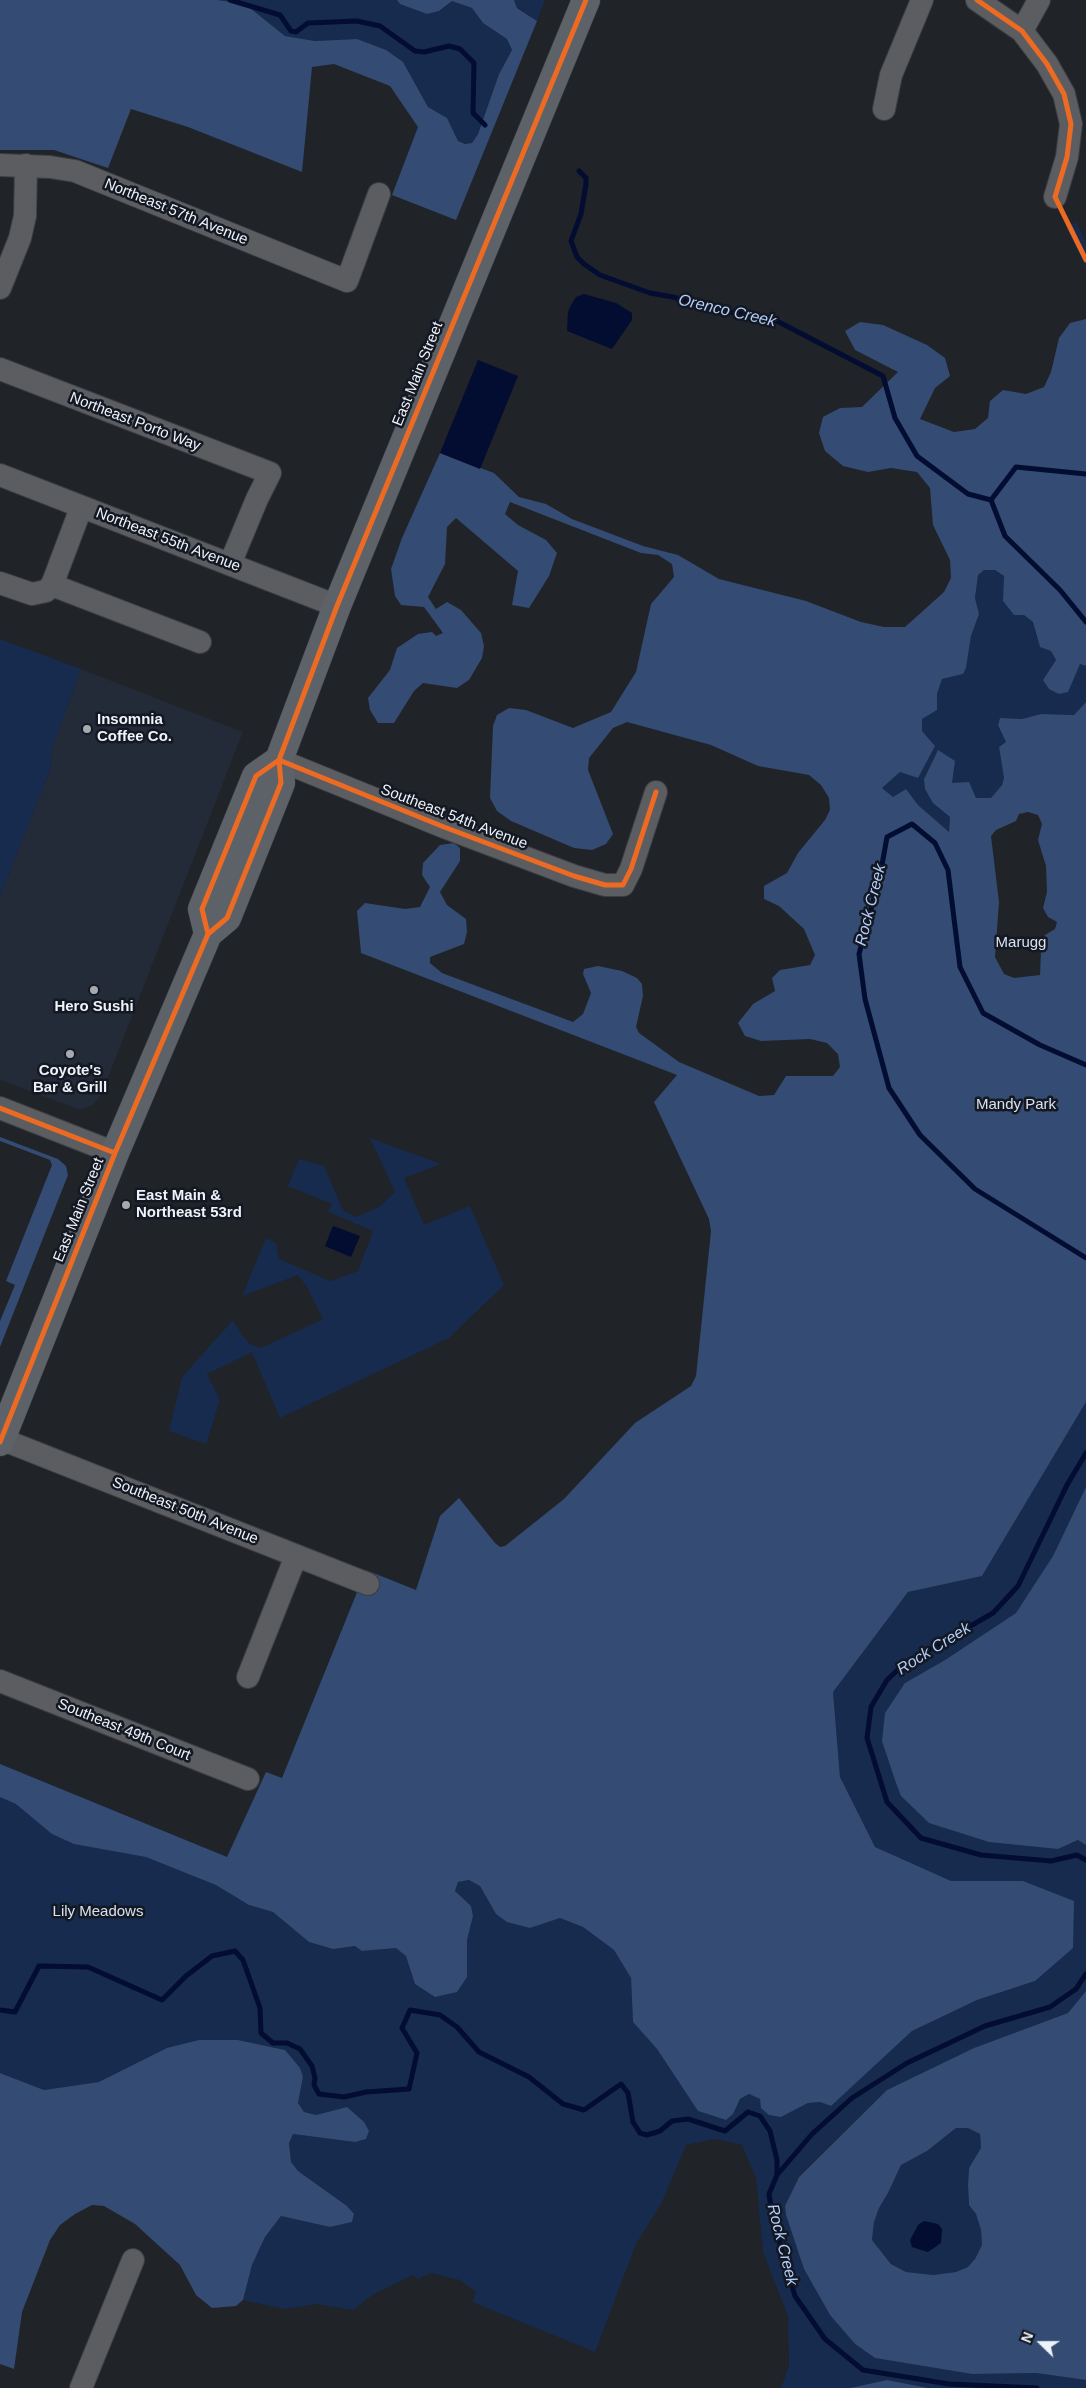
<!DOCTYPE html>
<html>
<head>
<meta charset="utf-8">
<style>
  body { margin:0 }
  #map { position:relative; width:1086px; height:2388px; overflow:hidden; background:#202328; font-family:Helvetica,sans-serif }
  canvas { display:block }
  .north { position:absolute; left:1016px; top:2318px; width:50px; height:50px; -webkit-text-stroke:4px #131822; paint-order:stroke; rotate:292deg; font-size:14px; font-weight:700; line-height:20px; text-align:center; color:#eef2f9 }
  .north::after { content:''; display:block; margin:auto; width:18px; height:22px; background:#eef2f9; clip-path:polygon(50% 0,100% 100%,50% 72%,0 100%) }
</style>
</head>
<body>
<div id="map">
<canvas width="1086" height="2388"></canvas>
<div class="north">N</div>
</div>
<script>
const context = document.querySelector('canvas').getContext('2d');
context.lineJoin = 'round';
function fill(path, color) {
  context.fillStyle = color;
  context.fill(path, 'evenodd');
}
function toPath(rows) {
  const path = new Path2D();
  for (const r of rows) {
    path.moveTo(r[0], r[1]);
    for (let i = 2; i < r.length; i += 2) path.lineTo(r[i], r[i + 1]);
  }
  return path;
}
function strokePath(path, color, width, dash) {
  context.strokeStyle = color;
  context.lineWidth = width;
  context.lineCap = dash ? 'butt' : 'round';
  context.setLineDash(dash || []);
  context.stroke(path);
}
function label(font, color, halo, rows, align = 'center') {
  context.font = font + ' Helvetica,sans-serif';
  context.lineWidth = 5;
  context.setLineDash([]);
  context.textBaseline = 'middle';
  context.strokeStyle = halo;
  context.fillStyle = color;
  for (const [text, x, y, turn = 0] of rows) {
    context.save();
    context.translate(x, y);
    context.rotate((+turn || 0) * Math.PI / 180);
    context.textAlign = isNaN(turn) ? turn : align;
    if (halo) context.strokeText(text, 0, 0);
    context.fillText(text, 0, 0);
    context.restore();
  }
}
const built = toPath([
  [81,669,243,732,102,1093,93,1105,80,1110,0,1080,0,896,50,770,53,745]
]);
const green = toPath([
  [218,0,397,0,400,4,439,11,452,1,472,8,483,23,507,39,512,50,499,74,478,134,472,143,465,144,458,141,447,118,428,107,403,62,357,39,315,41,285,36,245,4],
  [514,0,545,0,537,21,517,7],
  [1076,222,1086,242,1086,268,1066,227],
  [984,570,995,570,1004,576,1014,615,1024,615,1033,622,1040,646,1051,651,1056,660,1044,680,1080,664,1086,666,1086,702,1074,715,1041,714,1022,719,1000,718,998,725,1006,742,999,747,1004,778,1002,785,991,798,976,798,952,783,938,750,924,778,933,803,950,817,949,832,918,805,906,789,893,797,882,788,900,772,929,757,935,746,922,731,922,719,937,710,937,694,942,679,963,674,966,668,971,636,979,614,975,598,978,575],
  [0,639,81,669,53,745,50,770,0,896],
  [370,1138,441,1164,404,1178,424,1225,470,1206,504,1285,449,1338,280,1418,252,1352,207,1374,220,1400,206,1444,169,1431,182,1377,233,1320,241,1334,250,1344,261,1348,323,1319,307,1287,298,1275,242,1296,266,1238,276,1243,279,1259,330,1281,358,1271,373,1231,328,1212,332,1204,288,1186,299,1159,324,1166,343,1210,356,1217,379,1207,395,1192],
  [1086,1402,1086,1487,1053,1556,1037,1583,1016,1613,945,1660,905,1683,1058,1849,1079,1840,1086,1845,1086,1991,1068,2013,974,2048,887,2090,799,2176,785,2206,786,2215,804,2269,830,2315,855,2344,875,2358,972,2374,1036,2373,1086,2380,1086,2388,928,2388,887,2380,850,2388,781,2388,789,2365,788,2316,763,2252,756,2178,742,2145,715,2139,686,2145,662,2202,636,2244,595,2352,472,2302,476,2292,460,2280,431,2273,418,2279,413,2275,374,2294,353,2310,317,2304,284,2309,243,2300,252,2265,265,2237,281,2216,330,2227,352,2222,354,2214,347,2206,298,2171,291,2162,289,2143,293,2134,355,2142,347,2107,316,2115,304,2112,298,2103,303,2077,285,2050,238,2040,199,2040,132,2095,99,2082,44,2090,0,2073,0,1764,227,1857,249,1905,273,1912,309,1942,333,1949,355,1946,362,1951,396,1948,406,1955,415,1984,467,1977,467,1940,473,1916,471,1906,455,1891,458,1882,469,1880,480,1886,496,1914,530,1928,560,1918,583,1927,614,1950,631,1978,633,2022,657,2049,698,2111,726,2120,733,2114,740,2099,749,2094,760,2099,781,2117,808,2103,820,2102,831,2106,912,2031,977,2000,1035,1981,1023,1881,951,1882,875,1847,840,1777,833,1692,908,1592,982,1576],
  [956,2128,968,2128,980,2134,981,2148,969,2168,968,2185,969,2205,976,2214,981,2230,982,2245,975,2259,968,2267,956,2272,933,2275,906,2272,892,2264,872,2240,874,2222,879,2208,888,2193,901,2165,927,2151]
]);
const forest = toPath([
  [0,0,218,0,245,4,285,36,315,41,357,39,386,50,403,62,428,107,447,118,458,141,465,144,472,143,478,134,499,74,512,50,507,39,483,23,472,8,452,1,439,11,427,14,400,4,397,0,514,0,517,8,537,21,456,220,392,195,418,127,390,86,334,64,312,67,302,172,188,127,131,109,108,168,54,150,0,150],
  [1086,319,1086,666,1080,664,1068,692,1059,694,1049,689,1043,680,1056,660,1051,651,1040,647,1033,622,1024,615,1014,615,1003,601,1004,576,995,570,984,570,978,575,975,598,979,614,971,636,966,668,963,674,942,679,937,694,937,710,922,719,922,731,935,746,918,778,900,772,882,788,893,797,906,789,918,805,949,832,950,817,933,803,925,789,924,779,938,750,955,761,952,783,969,782,976,798,991,798,1002,785,1004,778,999,747,1006,742,998,725,1000,718,1022,719,1041,714,1074,715,1086,702,1086,1402,982,1576,908,1592,833,1692,840,1777,875,1847,951,1881,1023,1881,1074,1901,1073,1948,1035,1981,977,2000,912,2031,831,2106,820,2102,808,2103,781,2117,769,2115,761,2108,760,2099,749,2094,740,2099,733,2114,726,2120,698,2111,657,2049,633,2022,631,1978,614,1950,583,1927,560,1918,530,1928,507,1922,496,1914,480,1886,469,1880,458,1882,455,1891,471,1906,473,1916,467,1940,467,1977,457,1992,435,1997,415,1984,406,1956,396,1948,362,1951,355,1946,333,1949,309,1942,273,1912,249,1905,216,1885,146,1857,74,1844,52,1834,16,1804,0,1797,0,1764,227,1857,266,1772,282,1778,366,1570,416,1590,440,1516,459,1498,495,1543,500,1547,505,1546,564,1499,635,1423,691,1386,696,1376,711,1231,709,1219,654,1102,677,1075,361,953,357,911,365,903,405,909,420,907,430,887,422,875,423,863,440,845,454,843,460,848,460,861,440,892,447,905,466,919,467,932,464,944,430,957,430,963,442,973,573,1022,583,1014,591,993,583,974,584,969,598,966,622,971,637,978,642,984,643,996,636,1027,639,1033,679,1062,759,1096,774,1095,786,1076,833,1076,840,1067,838,1054,827,1043,810,1039,761,1041,745,1036,738,1023,753,1004,775,991,772,978,780,970,810,965,815,955,804,929,779,906,764,899,764,886,787,873,798,853,825,820,830,810,829,798,821,785,809,775,758,766,711,745,627,722,613,728,589,758,588,770,613,834,606,844,592,850,574,848,511,821,497,811,490,798,493,726,497,715,509,708,526,710,573,728,611,712,636,672,651,604,674,577,672,564,658,555,641,553,510,502,505,514,518,525,546,540,557,553,549,576,529,608,512,605,518,571,456,518,447,527,445,564,428,597,436,609,447,602,461,610,481,633,484,646,482,658,469,680,457,688,423,683,414,691,394,723,378,723,370,710,368,698,390,670,397,648,418,634,432,632,436,636,443,633,424,607,401,605,395,596,391,569,402,538,440,453,494,473,519,497,546,504,572,519,643,546,678,555,719,579,806,601,861,622,884,627,905,627,944,592,951,578,950,560,933,525,930,488,917,472,891,468,868,472,843,466,825,451,819,433,823,417,840,408,862,407,898,372,855,350,845,331,860,322,883,325,927,345,945,358,950,376,935,388,920,419,954,432,975,429,988,418,990,401,1003,390,1026,394,1044,387,1051,372,1059,338,1070,323],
  [1028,812,1038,815,1042,824,1038,840,1046,866,1047,892,1043,908,1048,917,1057,922,1055,929,1045,935,1041,950,1040,975,1014,978,1004,974,995,957,999,902,991,836,996,830,1016,821,1019,814],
  [0,1137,58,1159,66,1166,68,1175,0,1347,0,1321,15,1285,6,1281,52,1165,50,1160,0,1141],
  [1086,1487,1086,1845,1078,1840,1058,1849,989,1842,929,1823,901,1796,896,1783,882,1741,885,1713,905,1683,945,1660,1016,1613,1053,1556],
  [1086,1991,1086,2380,1036,2373,972,2374,875,2358,855,2344,830,2315,804,2269,786,2215,785,2206,799,2177,887,2090,974,2048,1068,2013],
  [956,2128,968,2128,980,2134,981,2148,969,2168,968,2185,969,2205,976,2214,981,2230,982,2245,975,2259,968,2267,956,2272,933,2275,906,2272,891,2264,872,2240,874,2222,879,2208,888,2193,901,2165,927,2151],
  [199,2040,238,2040,285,2050,300,2068,303,2077,298,2103,304,2112,316,2115,347,2107,364,2122,369,2131,366,2139,355,2142,293,2134,289,2143,291,2162,298,2171,347,2206,354,2214,352,2222,330,2227,281,2216,265,2237,252,2265,243,2300,236,2306,212,2308,196,2295,180,2265,135,2224,104,2206,92,2205,75,2214,60,2225,50,2240,22,2312,14,2369,0,2364,0,2073,44,2090,99,2082,167,2048],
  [887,2380,928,2388,850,2388]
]);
const water = toPath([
  [584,294,616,303,632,313,632,320,612,349,567,331,568,312,571,305,576,297],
  [478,360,518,376,480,469,440,453],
  [333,1226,360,1236,351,1257,325,1246],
  [924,2221,938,2224,942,2229,941,2243,928,2252,912,2247,910,2240,918,2225]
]);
const stream = toPath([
  [230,0,280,15,291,31,296,32,308,23,357,21,380,26,415,51,424,52,449,46,460,49,474,63,473,113,485,125],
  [579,171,586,178,586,184,581,214,571,241,577,257,584,264,600,275,650,293,673,297,711,309,773,319,883,376,895,418,917,456,968,494,991,500],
  [991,500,1005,536,1060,590,1086,622],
  [991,500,1016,467,1086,474],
  [1086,1065,1040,1045,983,1013,960,967,948,870,935,843,912,824,887,837,880,876,859,954,865,999,889,1088,920,1135,975,1189,1086,1258],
  [1086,1453,1067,1485,1018,1586,993,1613,904,1664,887,1680,871,1707,867,1738,887,1802,921,1838,981,1855,1051,1861,1077,1855,1086,1860],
  [0,2010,15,2012,39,1966,88,1967,162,2000,186,1976,212,1956,235,1951,243,1960,260,2008,261,2033,273,2043,287,2043,300,2049,312,2066,315,2078,314,2085,319,2094,344,2097,366,2092,409,2089,417,2053,402,2028,410,2010,440,2015,457,2027,479,2052,529,2077,563,2104,584,2110,621,2084,628,2093,633,2122,640,2133,647,2135,660,2131,672,2121,688,2119,725,2131,748,2112,760,2116,770,2131,777,2160,777,2175],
  [1037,2388,949,2384,863,2370,825,2339,795,2296,773,2220,769,2194,777,2175,812,2134,852,2098,907,2063,985,2026,1050,2007,1076,1989,1086,1974]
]);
const minor = toPath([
  [977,0,1022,31,1047,64,1064,94,1071,124,1067,157,1055,197],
  [1022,31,1039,0],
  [884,109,891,75,922,0],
  [0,165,50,167,75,171,347,281,379,194],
  [0,288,20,238,25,216,26,165],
  [0,369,270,473,257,499,230,564],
  [0,475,337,606],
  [0,583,32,594,46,591,52,585,81,508],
  [52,585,200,642],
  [279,760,444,827,574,876,605,885,623,885,631,869,656,792],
  [0,1108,115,1153],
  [1,1439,368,1584],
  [248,1677,296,1556],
  [0,1681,248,1779],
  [81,2388,133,2260]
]);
const major = toPath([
  [208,934,202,909,256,776,279,760],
  [0,1442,115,1153,208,934,227,918,281,783,279,760,337,606,586,0]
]);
const cycleway = toPath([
  [977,0,1022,31,1047,64,1064,94,1071,124,1067,157,1055,197,1086,260],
  [279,760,444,827,574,876,605,885,623,885,631,869,656,792],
  [208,934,202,909,256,776,279,760],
  [0,1108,115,1153],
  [0,1442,115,1153,208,934,227,918,281,783,279,760,337,606,586,0]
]);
const markers = [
  [87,729,5,"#a6aab0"],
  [94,990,5,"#a6aab0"],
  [70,1054,5,"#a6aab0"],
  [126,1205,5,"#a6aab0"]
];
const streetNames = [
  ["Northeast 57th Avenue",176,212,22],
  ["East Main Street",418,374,-68],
  ["Northeast Porto Way",135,422,21],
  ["Northeast 55th Avenue",168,540,21],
  ["Southeast 54th Avenue",454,817,21],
  ["East Main Street",79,1210,-68],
  ["Southeast 50th Avenue",185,1511,22],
  ["Southeast 49th Court",124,1730,22]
];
const poiNames = [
  ["Insomnia",97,720],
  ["Coffee Co.",97,737],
  ["Hero Sushi",94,1007,"center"],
  ["Coyote's",70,1071,"center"],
  ["Bar & Grill",70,1088,"center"],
  ["East Main &",136,1196],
  ["Northeast 53rd",136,1213]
];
const parkNames = [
  ["Marugg",1021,943],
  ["Mandy Park",1016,1105],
  ["Lily Meadows",98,1912]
];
const waterNames = [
  ["Orenco Creek",727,311,13],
  ["Rock Creek",871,905,-76],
  ["Rock Creek",934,1649,-32],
  ["Rock Creek",782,2245,76]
];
fill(built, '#232a38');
fill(green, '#162b4e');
fill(forest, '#344b73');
fill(water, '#030c31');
strokePath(stream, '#030c31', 5);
strokePath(minor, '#3b3e43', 24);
strokePath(major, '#3b3e43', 29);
strokePath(minor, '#5b5d61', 22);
strokePath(major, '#5d6269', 28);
strokePath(cycleway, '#ed6a23', 5);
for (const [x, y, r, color] of markers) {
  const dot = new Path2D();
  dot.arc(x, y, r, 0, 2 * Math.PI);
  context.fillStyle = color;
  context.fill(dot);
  strokePath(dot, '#131822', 2);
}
label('15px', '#eef2f9', '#131822', streetNames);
label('bold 15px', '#eef2f9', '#131822', poiNames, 'left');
label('15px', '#d8e1f0', '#131822', parkNames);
label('italic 16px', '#b4cef9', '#131822', waterNames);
</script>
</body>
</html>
